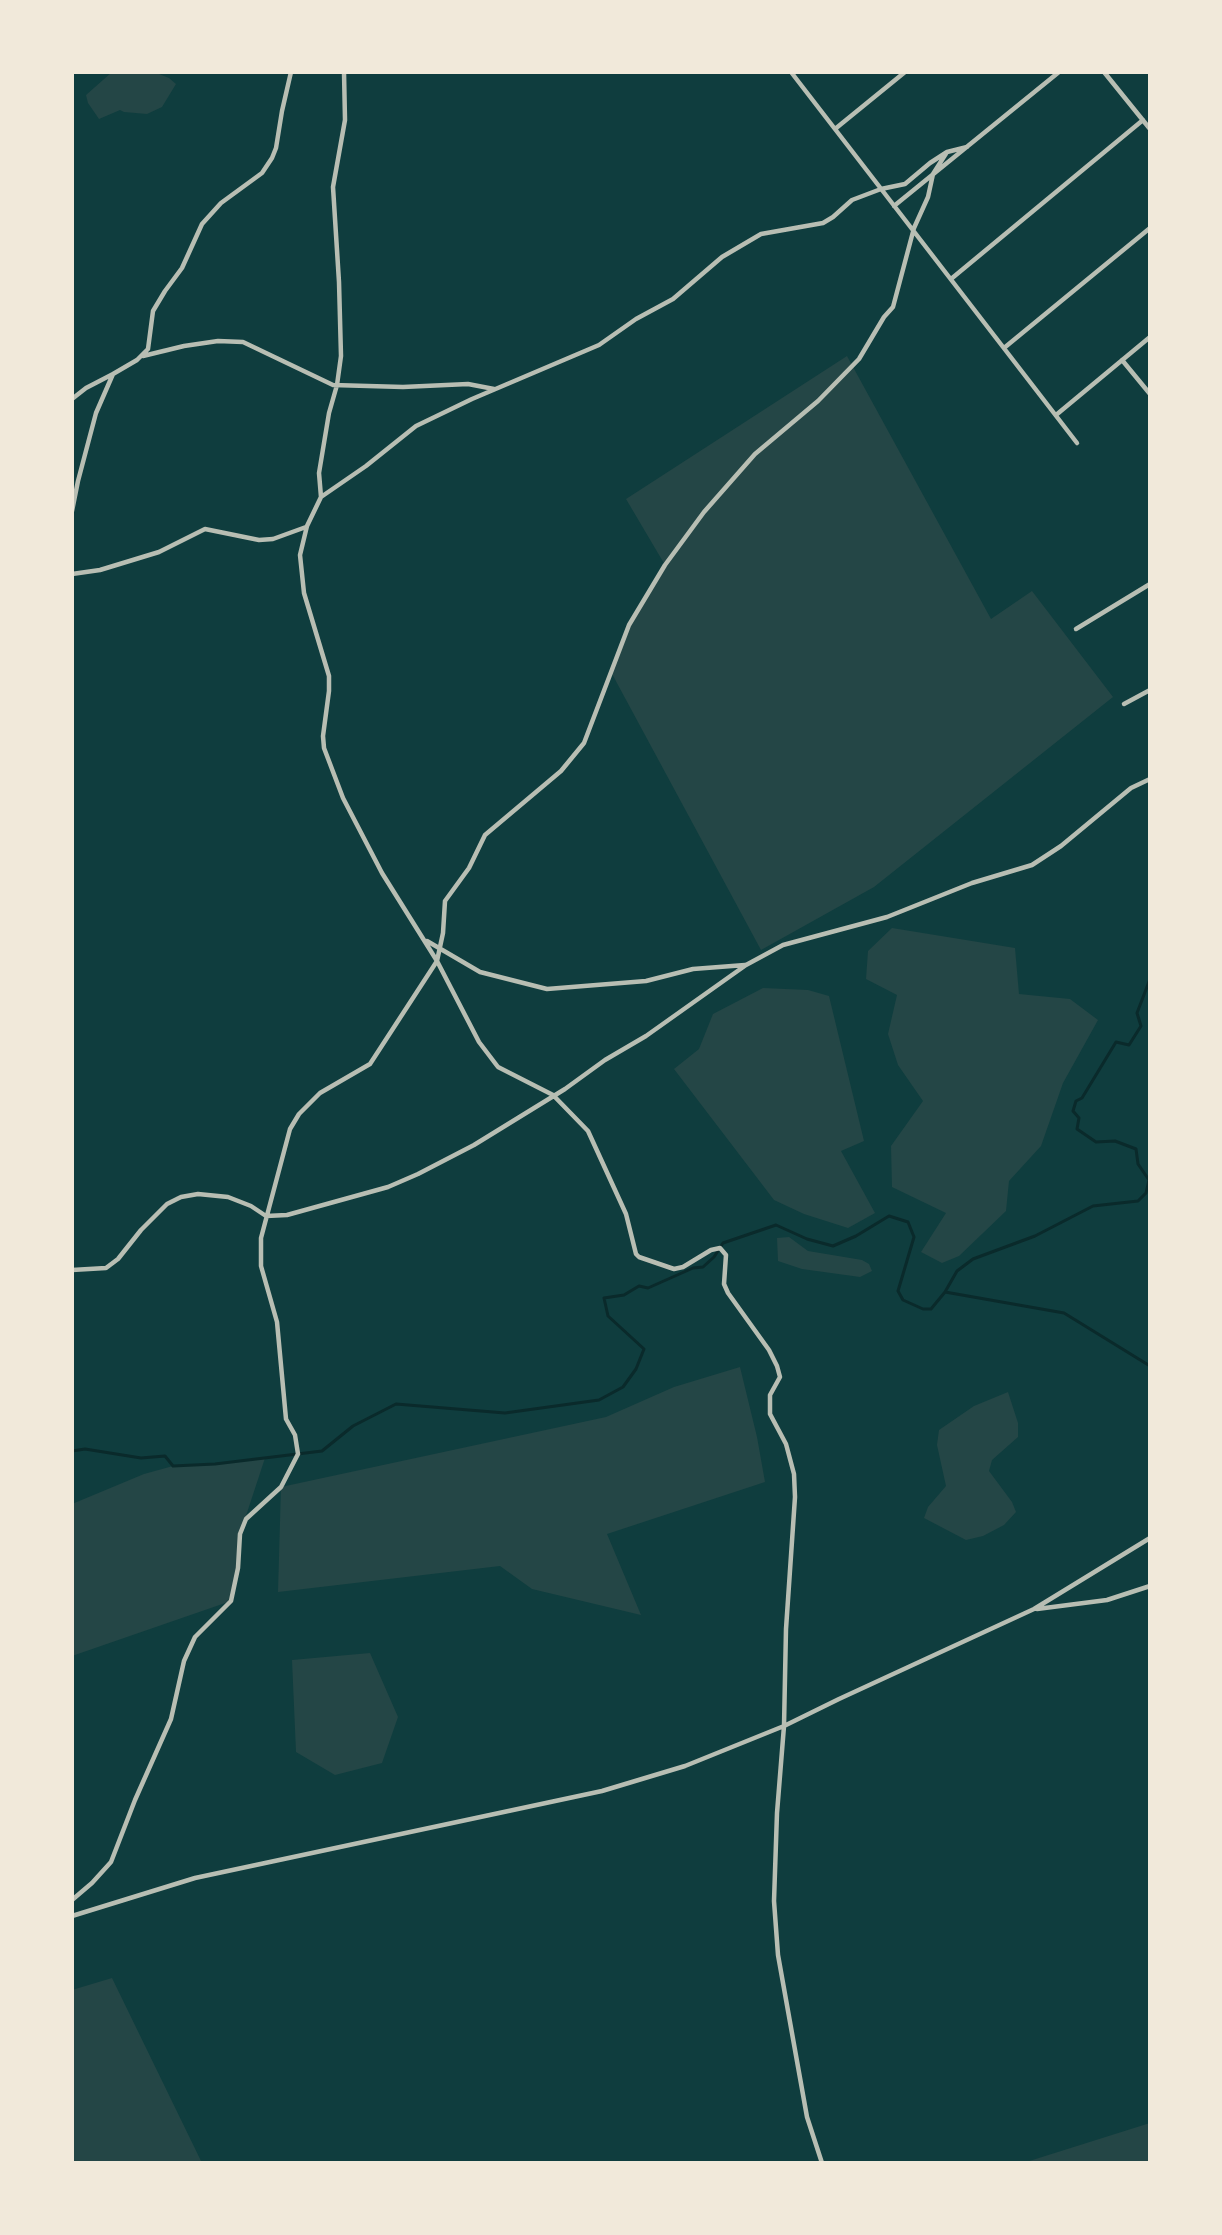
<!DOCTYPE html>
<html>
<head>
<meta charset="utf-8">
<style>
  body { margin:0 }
  #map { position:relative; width:1222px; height:2235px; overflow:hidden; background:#0f3d3e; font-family:Literata,serif }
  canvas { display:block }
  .frame { position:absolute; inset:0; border:74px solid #f1e9da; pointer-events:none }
</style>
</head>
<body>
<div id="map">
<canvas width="1222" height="2235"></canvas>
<div class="frame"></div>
</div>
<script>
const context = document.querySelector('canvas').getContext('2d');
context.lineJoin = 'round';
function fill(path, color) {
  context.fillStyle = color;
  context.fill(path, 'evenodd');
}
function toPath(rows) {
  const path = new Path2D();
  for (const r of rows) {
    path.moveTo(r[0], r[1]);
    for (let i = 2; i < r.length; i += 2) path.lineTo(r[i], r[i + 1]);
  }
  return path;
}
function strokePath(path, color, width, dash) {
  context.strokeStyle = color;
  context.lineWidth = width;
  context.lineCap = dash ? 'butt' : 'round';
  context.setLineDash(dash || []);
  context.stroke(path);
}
const green = toPath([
  [112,72,154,72,169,78,176,84,162,107,147,114,124,112,120,110,99,119,88,103,86,95],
  [847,356,991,619,1032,591,1113,697,874,887,761,950,611,672,629,625,665,565,626,499],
  [892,928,1015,948,1019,994,1070,999,1098,1020,1063,1083,1041,1146,1009,1181,1006,1211,959,1256,942,1263,921,1252,946,1213,892,1187,891,1146,923,1101,898,1065,888,1034,897,995,866,979,868,951],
  [763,988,808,990,829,996,864,1141,841,1151,875,1213,848,1228,804,1214,774,1200,674,1069,699,1049,713,1014],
  [789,1237,808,1251,862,1260,869,1264,872,1271,860,1277,802,1269,778,1261,777,1238],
  [740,1367,757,1437,765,1482,607,1534,641,1615,532,1589,500,1566,278,1592,281,1487,606,1417,674,1387],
  [1008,1392,1018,1423,1018,1437,992,1460,989,1471,1012,1502,1016,1512,1004,1525,983,1536,966,1540,924,1518,928,1507,946,1486,937,1445,939,1430,974,1406],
  [265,1458,240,1534,238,1568,231,1601,72,1656,72,1504,144,1474,173,1466,215,1464],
  [370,1653,398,1717,382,1763,335,1775,296,1752,292,1660],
  [112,1978,202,2163,72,2163,72,1990],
  [1150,2123,1150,2163,1023,2163]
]);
const stream = toPath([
  [945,1292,1064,1313,1150,1366],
  [72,1451,85,1449,141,1458,165,1456,173,1466,215,1464,322,1451,353,1426,396,1404,505,1413,599,1400,623,1387,636,1369,644,1349,608,1316,604,1298,624,1295,639,1286,648,1288,693,1268,703,1267,714,1257,723,1243,776,1225,807,1239,833,1246,856,1236,889,1216,908,1222,914,1237,898,1291,903,1300,923,1309,931,1309,945,1292,957,1271,973,1259,1035,1236,1093,1206,1138,1201,1146,1193,1149,1180,1138,1164,1136,1149,1115,1141,1096,1142,1077,1129,1079,1118,1073,1111,1076,1101,1082,1098,1116,1042,1129,1045,1141,1026,1137,1013,1150,979]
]);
const minor = toPath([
  [344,72,345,120,333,187,339,282,341,356,337,385,329,413,319,473,321,497,307,526,300,555,304,593,329,676,329,691,323,736,324,748,343,798,382,873,437,961,479,1042,498,1067,553,1095,588,1131,626,1214,636,1254,639,1257,674,1269,683,1267,711,1250,720,1248,726,1255,724,1284,728,1293,769,1350,777,1366,780,1377,770,1395,770,1414,786,1444,794,1474,795,1497,786,1629,784,1726,777,1813,774,1901,778,1955,807,2117,822,2163],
  [791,72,1077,443],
  [1104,72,1150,129],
  [835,129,905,72],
  [894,206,1059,72],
  [951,279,1143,120],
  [1004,348,1150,228],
  [143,356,184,346,218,341,243,342,333,385,403,387,468,384,494,389],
  [1122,360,1150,394],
  [72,399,86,388,113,374],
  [1056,415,1150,337],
  [321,497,366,466,416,426,472,399,599,345,636,319,673,299,722,257,761,234,823,223,833,217,852,200,881,189,905,184,930,163,947,152,967,147],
  [72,511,78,481,96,413,113,374,137,360,148,349,153,311,165,291,182,268,202,224,221,203,262,173,272,158,276,148,282,111,291,72],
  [72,574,100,570,159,552,205,529,259,540,273,539,306,527],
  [1076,629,1150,584],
  [1124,704,1150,690],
  [427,941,480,972,547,989,646,981,693,969,745,965],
  [72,1270,106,1268,118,1259,141,1230,167,1204,181,1197,198,1194,228,1197,251,1206,266,1216,287,1215,388,1187,418,1174,474,1145,565,1089,605,1060,646,1036,746,965,783,945,887,917,972,883,1032,865,1061,846,1131,788,1150,779],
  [1037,1609,1107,1600,1150,1586],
  [72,1900,92,1883,111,1862,135,1800,171,1719,184,1661,195,1637,231,1601,238,1568,240,1534,246,1519,281,1487,298,1454,295,1435,286,1419,277,1322,261,1266,261,1238,290,1129,299,1114,320,1093,370,1064,437,961,443,933,445,901,469,868,485,835,561,771,584,743,629,625,665,565,704,512,755,454,818,401,859,359,884,317,893,307,914,228,928,197,933,174,947,152],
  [72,1916,195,1878,602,1791,685,1766,784,1726,839,1699,1034,1609,1150,1538]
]);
fill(green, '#244646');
strokePath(stream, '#0a2a2b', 3);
strokePath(minor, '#b8beb3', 4.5);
</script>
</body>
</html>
